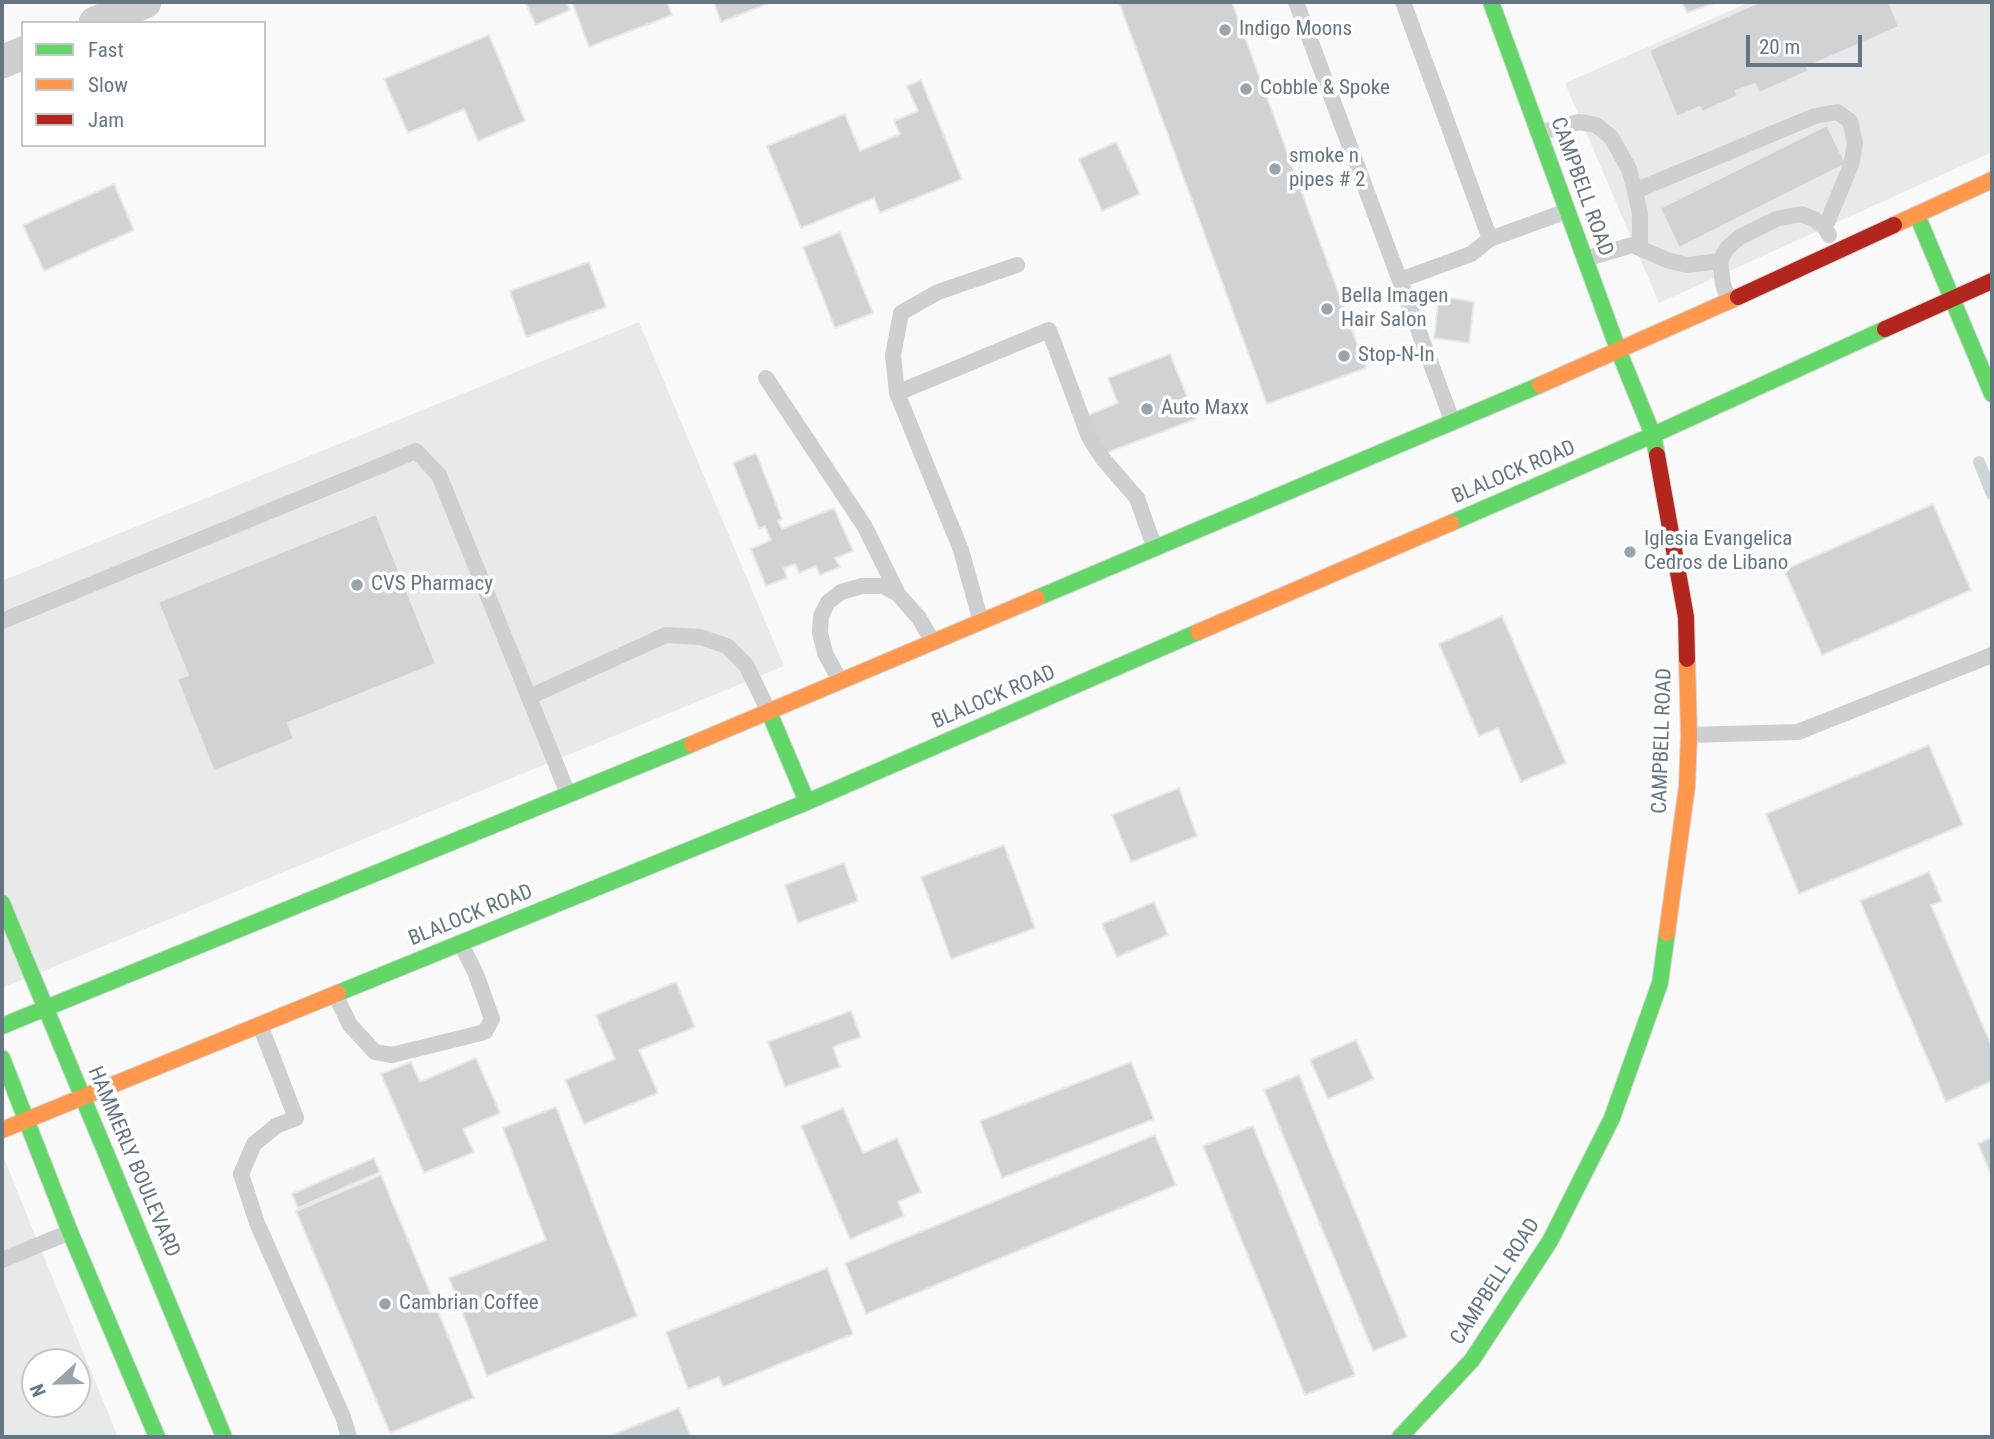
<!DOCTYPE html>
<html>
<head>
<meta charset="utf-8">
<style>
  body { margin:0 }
  #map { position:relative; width:1994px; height:1439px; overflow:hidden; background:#f9f9f9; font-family:"Roboto Condensed",sans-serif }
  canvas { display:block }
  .frame { position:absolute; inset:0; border:4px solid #657683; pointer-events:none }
  .legend { position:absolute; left:21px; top:21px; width:245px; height:126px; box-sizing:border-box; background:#fff; border:2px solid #c1c8cd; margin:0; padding:9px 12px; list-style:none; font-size:21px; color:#657683 }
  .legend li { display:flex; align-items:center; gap:14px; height:35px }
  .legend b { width:35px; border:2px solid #c1c8cd }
  .north { position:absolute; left:21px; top:1348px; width:70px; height:70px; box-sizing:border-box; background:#fff; border:2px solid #c1c8cd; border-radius:50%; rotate:248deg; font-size:19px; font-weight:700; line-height:28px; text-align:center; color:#657683 }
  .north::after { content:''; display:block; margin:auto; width:24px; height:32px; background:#99a4ac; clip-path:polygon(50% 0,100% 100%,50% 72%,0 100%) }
  .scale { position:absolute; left:1746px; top:35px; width:116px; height:32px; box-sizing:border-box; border:4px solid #657683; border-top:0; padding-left:9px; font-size:21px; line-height:24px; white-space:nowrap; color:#657683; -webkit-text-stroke:5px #fff; paint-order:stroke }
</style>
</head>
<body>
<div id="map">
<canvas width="1994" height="1439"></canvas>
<div class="frame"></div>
<ul class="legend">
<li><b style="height:9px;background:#63d668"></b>Fast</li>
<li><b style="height:9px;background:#ff974d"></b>Slow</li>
<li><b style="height:9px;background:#b3261e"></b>Jam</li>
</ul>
<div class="north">N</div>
<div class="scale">20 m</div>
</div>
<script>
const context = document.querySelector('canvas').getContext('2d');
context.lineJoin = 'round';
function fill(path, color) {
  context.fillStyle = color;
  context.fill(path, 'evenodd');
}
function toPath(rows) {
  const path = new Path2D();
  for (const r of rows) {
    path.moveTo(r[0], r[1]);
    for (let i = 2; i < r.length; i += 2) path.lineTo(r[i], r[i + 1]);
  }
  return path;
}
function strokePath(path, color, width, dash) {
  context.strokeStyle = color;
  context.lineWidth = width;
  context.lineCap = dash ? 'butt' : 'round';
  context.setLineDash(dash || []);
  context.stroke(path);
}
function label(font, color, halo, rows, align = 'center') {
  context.font = font + ' "Roboto Condensed",sans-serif';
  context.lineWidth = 7;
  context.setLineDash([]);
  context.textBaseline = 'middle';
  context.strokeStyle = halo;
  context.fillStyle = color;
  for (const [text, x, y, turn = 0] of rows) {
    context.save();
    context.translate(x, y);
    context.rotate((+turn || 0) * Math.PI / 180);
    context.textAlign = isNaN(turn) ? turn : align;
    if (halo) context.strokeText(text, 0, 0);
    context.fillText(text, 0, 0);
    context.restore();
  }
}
const built = toPath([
  [1750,2,1992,2,1992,152,1659,303,1565,83],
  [639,322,784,666,2,988,2,581],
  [2,1153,39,1245,118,1437,2,1437],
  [35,1362,77,1362,77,1404,35,1404]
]);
const stream = toPath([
  [1979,462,1992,494]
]);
const building = toPath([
  [525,2,567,2,570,10,536,25,525,2],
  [572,2,667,2,672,15,589,47,572,2],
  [714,2,772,2,721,22,714,2],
  [1119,2,1232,2,1366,368,1267,404,1119,2],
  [1682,2,1717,2,1687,13,1682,2],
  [1760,2,1889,2,1899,27,1807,67,1809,71,1759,93,1755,84,1736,91,1738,96,1702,112,1700,107,1677,117,1649,50,1760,2],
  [489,35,525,121,478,141,464,109,408,133,384,79,489,35],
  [921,80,962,179,880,213,874,198,801,228,767,146,845,114,860,151,900,134,894,121,918,111,907,86,921,80],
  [1827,125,1846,164,1679,248,1660,208,1827,125],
  [1116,142,1140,194,1102,211,1079,159,1116,142],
  [114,184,134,230,44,271,23,225,114,184],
  [840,232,873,313,835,328,803,247,840,232],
  [589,262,606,307,526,337,510,291,589,262],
  [1439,296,1474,302,1469,343,1434,338,1439,296],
  [1170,354,1196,419,1103,454,1086,416,1118,403,1108,378,1170,354],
  [756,453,782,519,778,521,782,529,834,508,853,551,835,558,840,567,820,575,816,566,799,573,795,564,784,568,787,578,766,586,751,549,771,540,765,526,759,529,733,463,756,453],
  [1933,504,1971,590,1822,655,1784,570,1933,504],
  [376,514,436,664,288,723,294,739,214,771,177,679,188,675,158,602,376,514],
  [1502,616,1566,763,1521,782,1498,728,1479,736,1439,644,1502,616],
  [1929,745,1963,825,1799,894,1766,814,1929,745],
  [1179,788,1197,836,1131,862,1112,815,1179,788],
  [1004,845,1035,928,951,959,921,877,1004,845],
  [844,863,858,901,798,923,785,885,844,863],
  [1929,872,1942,901,1931,905,1992,1047,1992,1081,1946,1102,1860,901,1929,872],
  [1154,902,1168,935,1117,957,1102,924,1154,902],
  [676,982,695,1027,639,1050,658,1093,584,1124,565,1080,615,1059,596,1015,676,982],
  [851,1011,861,1037,833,1047,840,1067,785,1087,768,1042,851,1011],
  [1356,1040,1374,1079,1328,1099,1310,1060,1356,1040],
  [476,1058,500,1113,463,1129,474,1152,424,1173,381,1074,411,1062,420,1082,476,1058],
  [1131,1062,1154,1119,1002,1178,980,1121,1131,1062],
  [1299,1075,1407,1337,1373,1351,1264,1090,1299,1075],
  [556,1107,637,1316,487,1376,449,1278,546,1240,503,1128,556,1107],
  [843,1108,863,1153,897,1138,921,1192,898,1202,904,1216,850,1239,801,1126,843,1108],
  [1253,1126,1355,1375,1305,1395,1203,1146,1253,1126],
  [1155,1135,1176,1185,866,1314,845,1263,1155,1135],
  [1992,1137,1992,1177,1978,1144,1992,1137],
  [374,1158,380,1172,298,1208,292,1194,374,1158],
  [381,1175,474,1398,390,1433,296,1211,381,1175],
  [827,1268,853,1334,723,1387,719,1377,688,1389,666,1332,827,1268],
  [679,1408,691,1437,607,1437,679,1408]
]);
const lane = toPath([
  [1296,2,1453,423],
  [1403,2,1490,239],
  [1538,133,1579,122,1596,125,1611,137,1629,169,1635,191,1640,214,1640,248],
  [1635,191,1815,116,1837,112,1850,121,1855,143,1851,165,1825,228],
  [1585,259,1632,245,1667,260,1687,265,1720,261],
  [1400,280,1471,254,1490,239,1567,211],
  [1729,302,1723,284,1720,261,1727,248,1740,237,1776,219,1801,214,1814,219,1825,228,1829,235],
  [766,378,865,527,898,594],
  [897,393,1049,330,1089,437,1103,459,1137,498,1155,549],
  [2,621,416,451,439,475,568,794],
  [981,622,961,550,897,393,893,355,901,313,938,292,1017,265],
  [840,681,825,653,820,632,821,616,828,602,841,592,862,586,883,586,898,594,919,618,933,642],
  [529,697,666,635,700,637,727,646,746,665,769,712],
  [1689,735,1798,732,1992,655],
  [335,994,350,1025,375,1052,392,1055,485,1032,492,1019,476,974,461,944],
  [260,1025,296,1118,276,1126,254,1144,241,1174,257,1223,343,1417,349,1437],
  [2,1260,70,1232]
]);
const street = toPath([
  [95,23,145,2],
  [2,62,23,53]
]);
const fast = toPath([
  [1491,2,1619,352,1653,435,1657,455],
  [1917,215,1992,394],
  [1451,523,1653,435,1885,329],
  [1037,598,1540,385],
  [769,712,807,802],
  [2,903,224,1437],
  [338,993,807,802,1198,632],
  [2,1026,692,744],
  [2,1058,70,1232,157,1437],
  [1400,1437,1472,1360,1550,1241,1612,1118,1660,983,1667,933]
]);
const slow = toPath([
  [1894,225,1992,180],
  [1540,385,1738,297],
  [1198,632,1451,523],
  [692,744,1037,598],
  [1667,933,1687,786,1689,735,1687,659],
  [2,1130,338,993]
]);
const jam = toPath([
  [1738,297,1894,225],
  [1885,329,1992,281],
  [1657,455,1686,617,1687,659]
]);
const markers = [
  [1225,30,7,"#99a4ac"],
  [1246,89,7,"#99a4ac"],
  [1275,169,7,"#99a4ac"],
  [1327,309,7,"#99a4ac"],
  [1344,356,7,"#99a4ac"],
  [1147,409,7,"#99a4ac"],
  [1630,552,7,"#99a4ac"],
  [357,585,7,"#99a4ac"],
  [385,1304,7,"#99a4ac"]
];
const poiNames = [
  ["Indigo Moons",1239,30],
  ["Cobble & Spoke",1260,89],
  ["smoke n",1289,157],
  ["pipes # 2",1289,181],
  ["Bella Imagen",1341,297],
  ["Hair Salon",1341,321],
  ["Stop-N-In",1358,356],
  ["Auto Maxx",1161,409],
  ["Iglesia Evangelica",1644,540],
  ["Cedros de Libano",1644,564],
  ["CVS Pharmacy",371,585],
  ["Cambrian Coffee",399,1304]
];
const streetNames = [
  ["CAMPBELL ROAD",1581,187,70],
  ["BLALOCK ROAD",1514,473,-23],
  ["BLALOCK ROAD",994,698,-23],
  ["CAMPBELL ROAD",1663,741,-88],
  ["BLALOCK ROAD",471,916,-22],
  ["HAMMERLY BOULEVARD",133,1162,67],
  ["CAMPBELL ROAD",1496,1282,-57]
];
fill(built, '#e8e9e9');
strokePath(stream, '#ced6d9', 12);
fill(building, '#d0d2d3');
strokePath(building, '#e8e8e8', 2);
strokePath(fast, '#d5d6d7', 18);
strokePath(slow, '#d5d6d7', 18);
strokePath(jam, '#d5d6d7', 18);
strokePath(lane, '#cecfd0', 16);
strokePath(street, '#cecfd0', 33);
strokePath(fast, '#63d668', 16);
strokePath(slow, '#ff974d', 16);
strokePath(jam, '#b3261e', 16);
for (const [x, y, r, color] of markers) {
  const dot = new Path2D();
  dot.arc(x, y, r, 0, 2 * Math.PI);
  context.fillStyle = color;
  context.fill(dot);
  strokePath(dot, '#fff', 2.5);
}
label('21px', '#657683', '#fff', poiNames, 'left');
label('21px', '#657683', '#fff', streetNames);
</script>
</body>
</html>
